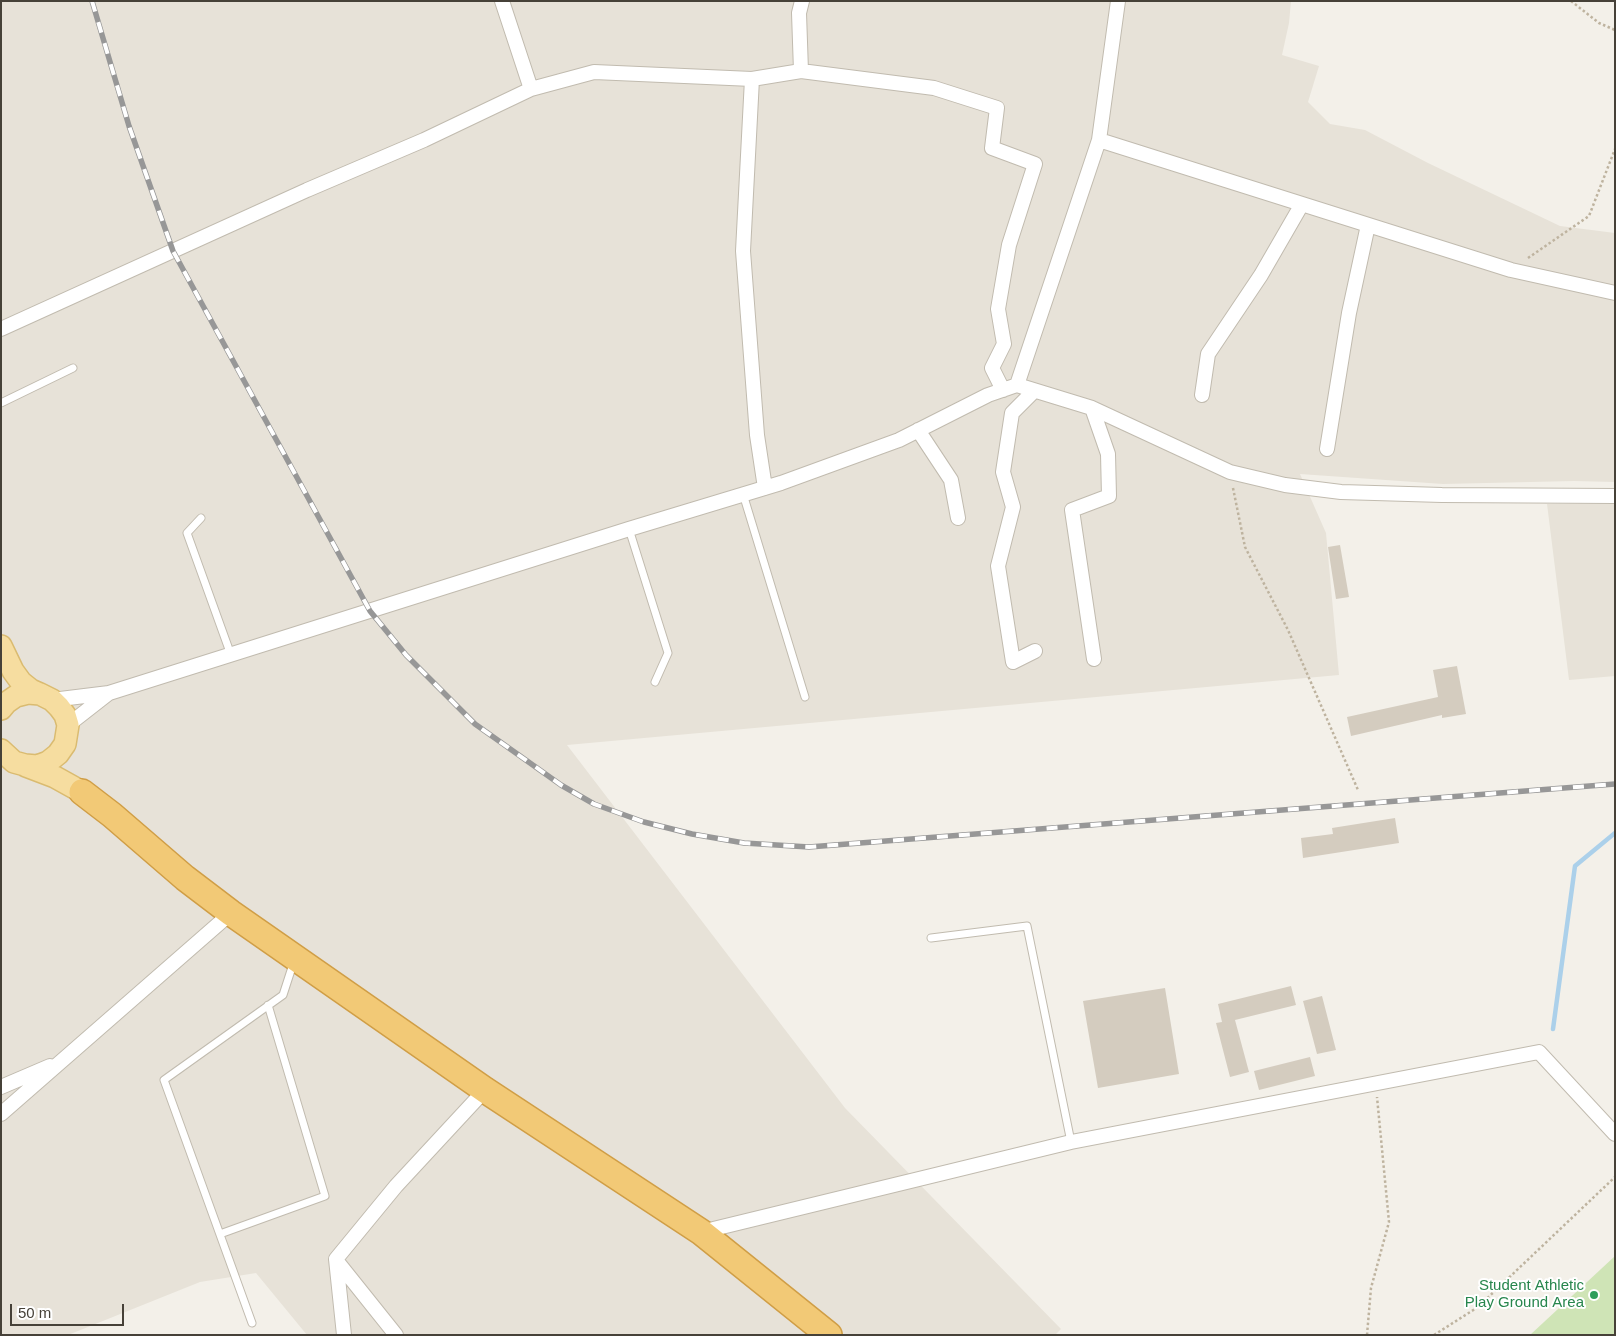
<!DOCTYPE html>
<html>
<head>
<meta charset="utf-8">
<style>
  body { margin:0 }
  #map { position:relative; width:1616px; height:1336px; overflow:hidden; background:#f3f0e9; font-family:Arial,sans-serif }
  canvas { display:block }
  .frame { position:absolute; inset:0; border:2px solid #464138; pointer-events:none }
  .scale { position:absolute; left:10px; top:1304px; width:114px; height:22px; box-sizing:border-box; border:2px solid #464138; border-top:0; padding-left:6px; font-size:15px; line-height:18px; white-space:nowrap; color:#464138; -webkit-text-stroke:4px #fff; paint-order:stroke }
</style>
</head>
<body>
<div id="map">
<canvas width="1616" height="1336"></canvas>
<div class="frame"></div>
<div class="scale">50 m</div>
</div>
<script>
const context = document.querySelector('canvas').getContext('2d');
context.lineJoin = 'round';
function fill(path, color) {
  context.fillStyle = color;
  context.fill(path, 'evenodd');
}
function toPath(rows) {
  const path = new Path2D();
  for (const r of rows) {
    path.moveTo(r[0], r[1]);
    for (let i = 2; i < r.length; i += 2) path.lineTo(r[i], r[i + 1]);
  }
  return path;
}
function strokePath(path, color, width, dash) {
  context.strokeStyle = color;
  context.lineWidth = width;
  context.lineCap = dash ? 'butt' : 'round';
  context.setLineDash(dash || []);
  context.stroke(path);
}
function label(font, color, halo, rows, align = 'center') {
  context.font = font + ' Arial,sans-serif';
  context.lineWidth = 4;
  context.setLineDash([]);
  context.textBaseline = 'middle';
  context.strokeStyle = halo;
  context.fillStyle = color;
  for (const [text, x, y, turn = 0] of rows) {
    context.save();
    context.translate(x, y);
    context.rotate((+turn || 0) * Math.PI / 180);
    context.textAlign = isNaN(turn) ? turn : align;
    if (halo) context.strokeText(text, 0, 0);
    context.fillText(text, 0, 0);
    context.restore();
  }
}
const residential = toPath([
  [1,1,1291,1,1289,23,1282,55,1319,66,1308,102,1330,124,1365,130,1428,163,1560,226,1615,233,1615,482,1574,481,1443,484,1300,474,1326,533,1339,675,567,745,845,1108,1061,1329,1055,1335,307,1335,256,1273,200,1282,68,1335,1,1335],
  [1547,504,1615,504,1615,676,1569,680]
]);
const green = toPath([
  [1615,1256,1615,1335,1530,1335]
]);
const stream = toPath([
  [1553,1029,1575,866,1615,833]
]);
const building = toPath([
  [1340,545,1349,597,1336,599,1328,547],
  [1457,666,1466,714,1442,718,1442,715,1351,736,1347,717,1438,697,1433,670],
  [1395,818,1399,843,1303,858,1301,838,1333,834,1332,828],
  [1291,986,1296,1005,1235,1020,1249,1072,1230,1077,1216,1023,1222,1022,1218,1004],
  [1165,988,1179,1074,1098,1088,1083,1001],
  [1322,996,1336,1050,1317,1054,1303,1001],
  [1310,1057,1315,1076,1259,1090,1254,1071]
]);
const path = toPath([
  [1571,1,1599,23,1615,30],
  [1528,258,1589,216,1615,149],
  [1233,488,1245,547,1288,630,1358,790],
  [1367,1335,1371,1288,1389,1222,1377,1097],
  [1434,1335,1478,1307,1615,1177]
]);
const lane = toPath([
  [1,403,73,368],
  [743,494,805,697],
  [201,518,187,533,231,655],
  [629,529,668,653,655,682],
  [931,938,1027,926,1071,1142],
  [220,1234,325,1196,268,1005],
  [252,1323,164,1080,283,995,294,961]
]);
const street = toPath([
  [502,1,531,89],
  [801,71,799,13,802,1],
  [752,79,743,251,757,435,765,488],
  [1099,140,1511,270,1615,293],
  [1,329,307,190,424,140,531,89,594,72,752,79,801,71,934,88,997,108,992,148,1035,164,1009,245,998,309,1004,344,992,368,1003,390],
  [1017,385,1099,140,1118,1],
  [1034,391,1012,413,1003,472,1013,507,998,566,1013,662,1035,651],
  [1202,395,1208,354,1261,275,1302,204],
  [1092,408,1108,454,1109,496,1072,510,1094,659],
  [918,430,951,480,958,518],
  [1327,449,1349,313,1368,225],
  [109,693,629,529,781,483,899,440,988,395,1017,385,1092,408,1230,472,1285,485,1341,492,1442,495,1615,496],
  [52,700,109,693,68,725],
  [1,1087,50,1066],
  [1,1114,231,913],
  [701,1232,1071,1142,1539,1052,1615,1134],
  [336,1260,396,1335],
  [344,1335,336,1259,396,1186,485,1090]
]);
const primary = toPath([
  [1,646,13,671,21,682,31,690,40,694],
  [1,709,6,703,16,696,28,693,40,694,52,700,59,707,65,715,68,725,65,744,58,754,48,762,37,766,25,765,14,762,1,750],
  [26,766,55,777,82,792]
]);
const highway = toPath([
  [82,792,112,815,185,878,231,913,485,1090,701,1232,829,1335]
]);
const rail = toPath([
  [92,1,129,126,173,251,370,611,406,655,475,724,561,785,594,804,644,822,692,834,744,843,809,847,1615,784]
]);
const markers = [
  [1594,1295,5,"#2e9e5b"]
];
const leisureNames = [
  ["Student Athletic",1584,1286],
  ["Play Ground Area",1584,1303]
];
fill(residential, '#e7e2d8');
fill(green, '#cfe4b6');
strokePath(stream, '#abd0ea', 4.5);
fill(building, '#d4ccbf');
strokePath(lane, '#c1bbaf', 9);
strokePath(street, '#c1bbaf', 16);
strokePath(primary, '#dabb70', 24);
strokePath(highway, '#d09e46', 28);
strokePath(path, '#beb39f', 2.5, [2.5, 2.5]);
strokePath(lane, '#fff', 7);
strokePath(street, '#fff', 14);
strokePath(primary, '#f6dda0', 21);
strokePath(highway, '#f2c976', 25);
strokePath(rail, '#979797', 5.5);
strokePath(rail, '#fff', 4, [11]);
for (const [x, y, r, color] of markers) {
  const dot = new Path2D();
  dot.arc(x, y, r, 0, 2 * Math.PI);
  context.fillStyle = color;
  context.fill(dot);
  strokePath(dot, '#fff', 2);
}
label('15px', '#27864d', '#fff', leisureNames, 'right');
</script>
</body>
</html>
